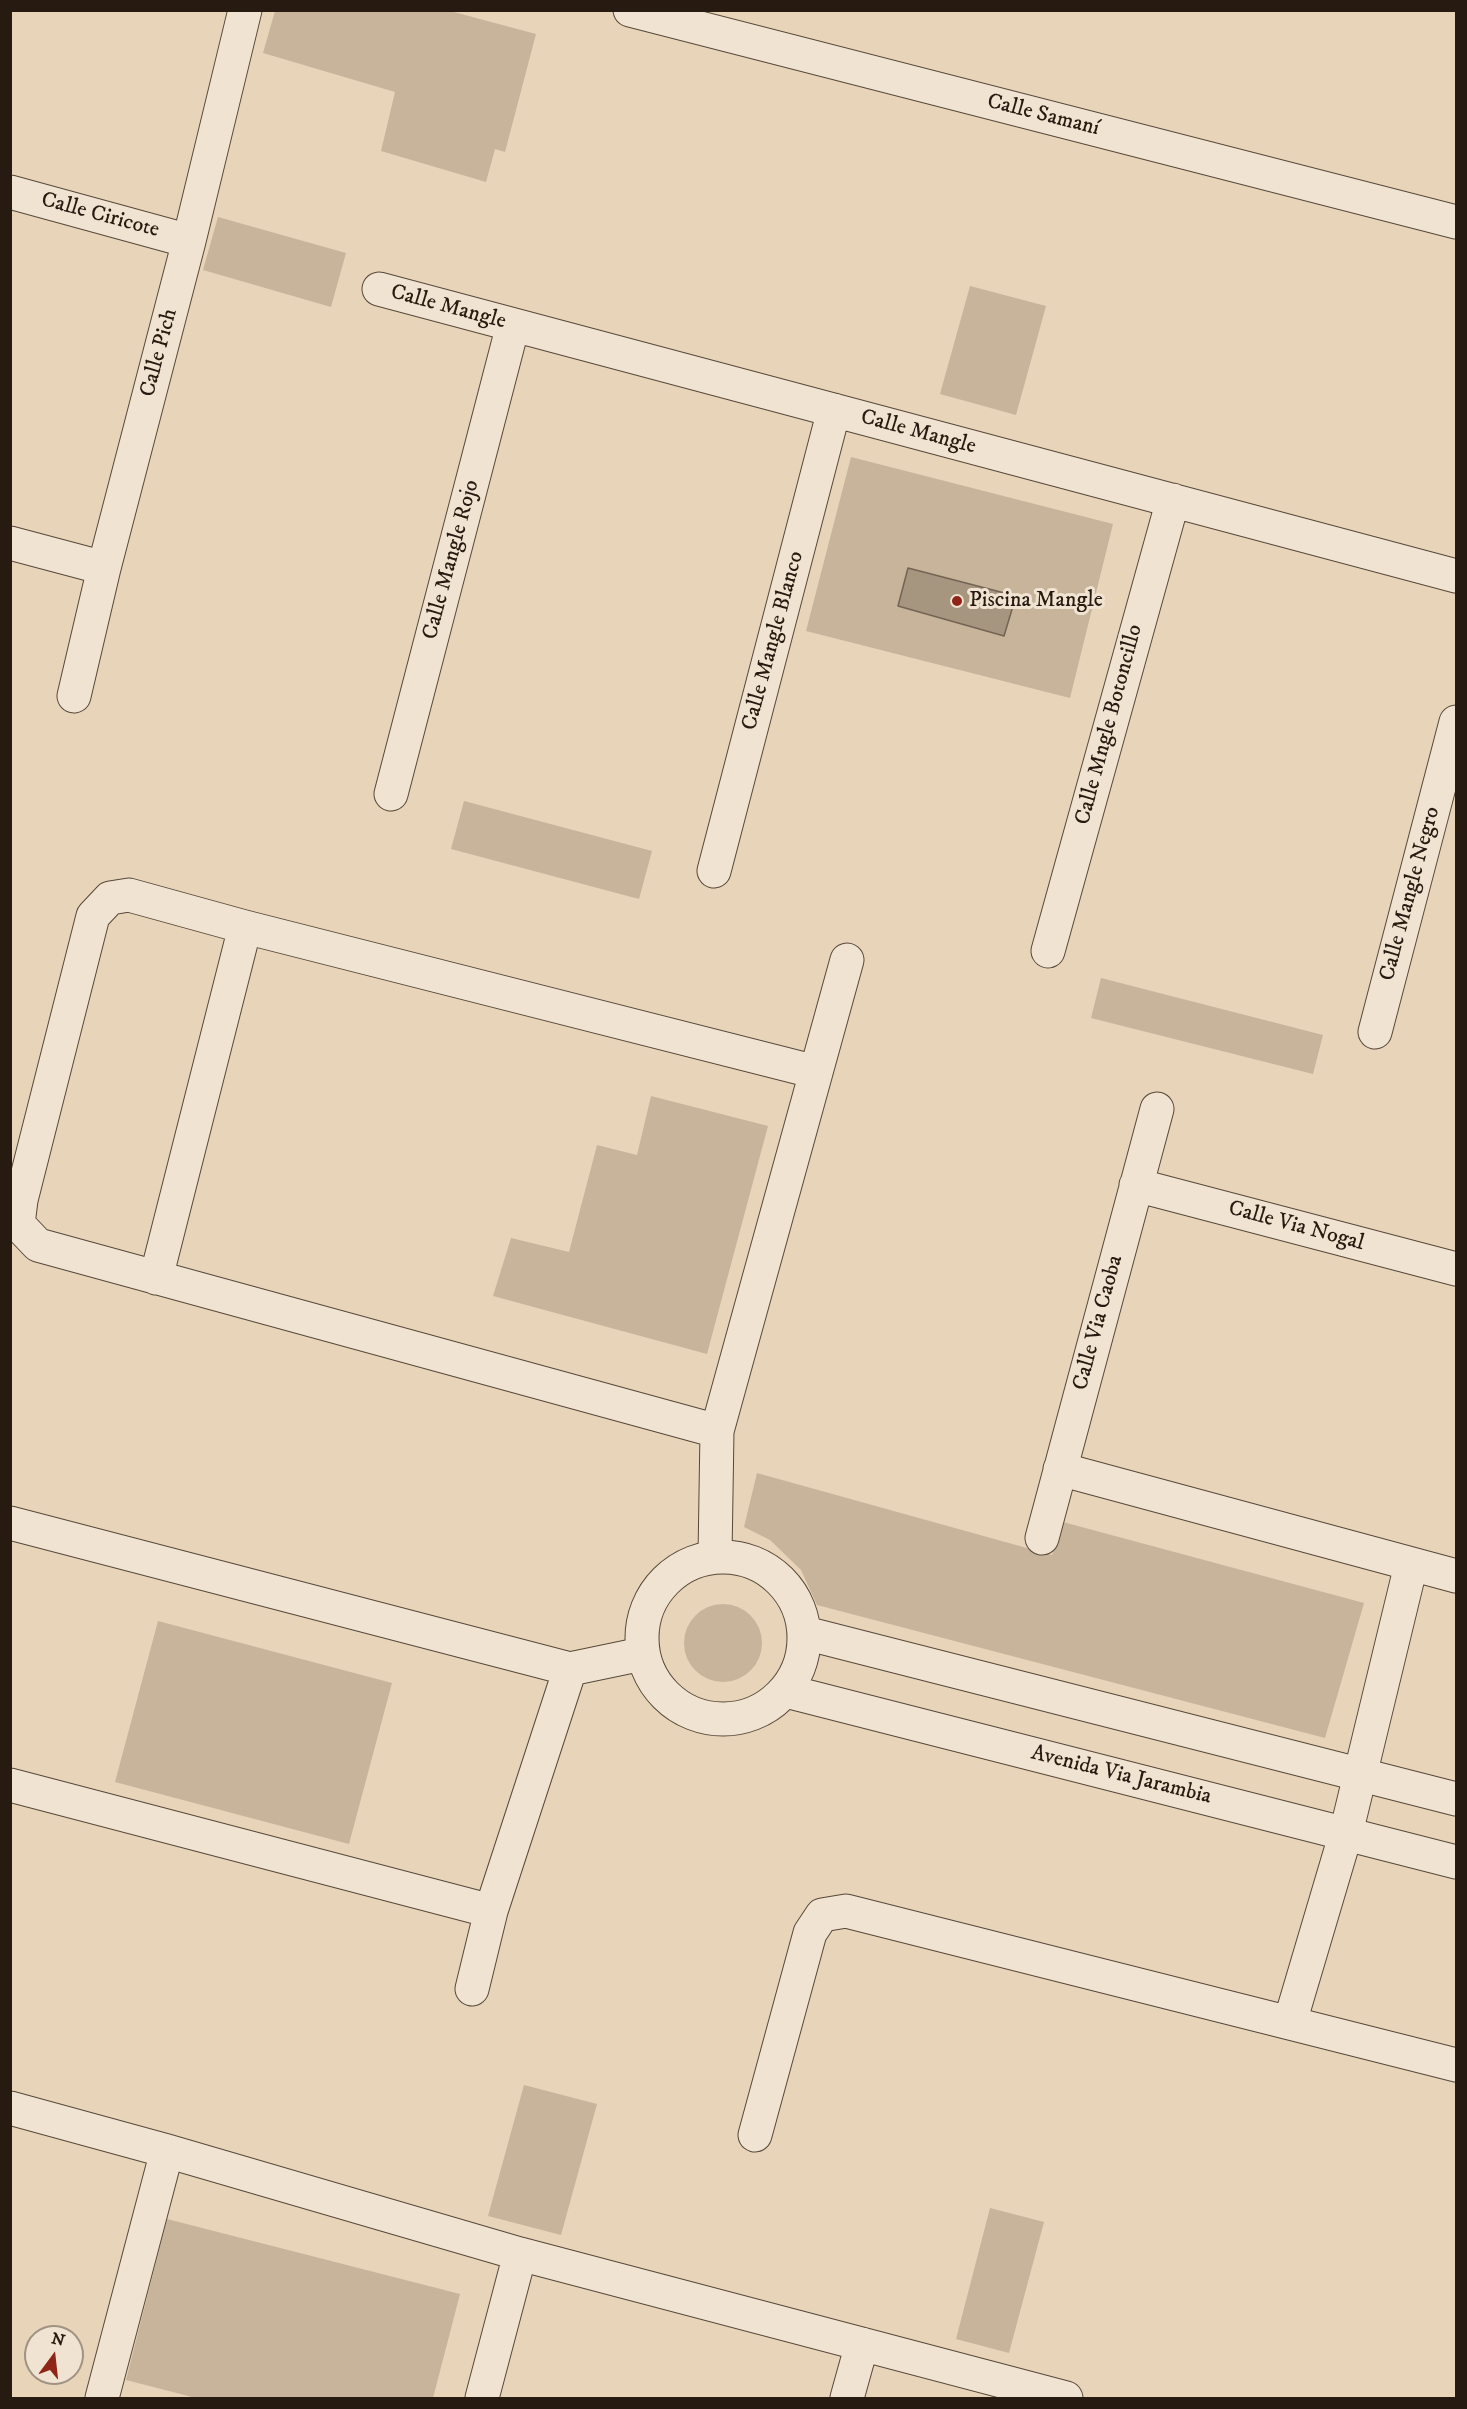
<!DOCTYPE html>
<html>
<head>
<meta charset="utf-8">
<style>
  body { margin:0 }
  #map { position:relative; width:1467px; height:2409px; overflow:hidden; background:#e8d4b8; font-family:"IM FELL DW Pica",serif }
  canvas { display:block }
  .frame { position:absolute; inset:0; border:12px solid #271a10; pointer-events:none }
  .north { position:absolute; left:24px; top:2325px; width:60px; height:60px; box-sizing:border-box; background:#f0e3d1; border:2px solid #a09384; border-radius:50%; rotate:15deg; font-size:16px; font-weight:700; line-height:24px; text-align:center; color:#271a10 }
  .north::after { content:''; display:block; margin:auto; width:21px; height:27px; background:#8f2418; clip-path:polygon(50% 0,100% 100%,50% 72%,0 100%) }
</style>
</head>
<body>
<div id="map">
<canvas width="1467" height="2409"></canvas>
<div class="frame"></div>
<div class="north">N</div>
</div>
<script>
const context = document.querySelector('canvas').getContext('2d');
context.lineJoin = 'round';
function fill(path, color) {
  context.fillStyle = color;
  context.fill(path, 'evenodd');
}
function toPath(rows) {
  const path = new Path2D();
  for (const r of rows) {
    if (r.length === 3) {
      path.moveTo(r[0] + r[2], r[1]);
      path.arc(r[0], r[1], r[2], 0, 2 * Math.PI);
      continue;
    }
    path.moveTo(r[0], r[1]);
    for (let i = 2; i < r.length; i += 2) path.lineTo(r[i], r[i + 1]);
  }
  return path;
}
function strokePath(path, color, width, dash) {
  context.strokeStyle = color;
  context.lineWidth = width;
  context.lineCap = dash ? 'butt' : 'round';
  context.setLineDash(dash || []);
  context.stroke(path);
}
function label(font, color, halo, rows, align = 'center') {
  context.font = font + ' "IM FELL DW Pica",serif';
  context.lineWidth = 6;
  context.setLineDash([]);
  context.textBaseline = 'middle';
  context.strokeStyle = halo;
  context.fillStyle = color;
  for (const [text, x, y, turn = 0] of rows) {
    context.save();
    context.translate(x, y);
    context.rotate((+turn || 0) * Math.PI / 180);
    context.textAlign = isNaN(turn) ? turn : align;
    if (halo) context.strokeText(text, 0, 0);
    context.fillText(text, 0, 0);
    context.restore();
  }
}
const green = toPath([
  [275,11,450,11,536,34,505,152,495,149,486,182,381,151,395,92,263,53],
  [218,217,346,253,331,307,203,270],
  [970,286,1046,306,1016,415,940,394],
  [851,457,1113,524,1070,698,806,631],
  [908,568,1015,596,1004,636,898,606],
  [464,801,652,851,639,899,451,849],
  [1101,978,1323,1035,1313,1074,1091,1018],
  [651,1096,768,1126,707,1354,493,1296,511,1238,569,1252,597,1145,637,1155],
  [757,1473,1052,1555,1063,1522,1364,1603,1325,1738,817,1605,801,1570,770,1540,744,1527],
  [723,1643,39],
  [158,1621,392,1683,349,1844,115,1782],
  [524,2085,597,2104,561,2235,488,2216],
  [990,2208,1044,2222,1009,2353,956,2339],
  [167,2219,460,2294,433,2398,196,2398,126,2380]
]);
const water = toPath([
  [908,568,1016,596,1004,636,898,606,908,568]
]);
const minor = toPath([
  [630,10,1456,222],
  [10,192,189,241],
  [379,289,1456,576],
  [10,543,104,568],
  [74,696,104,568,189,241,245,10],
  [391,794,513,325],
  [714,871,834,410],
  [1048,951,1173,500],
  [1375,1032,1456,722],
  [1136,1185,1456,1269],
  [156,1278,245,927],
  [717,1431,38,1245,18,1224,21,1200,93,916,110,898,129,895,245,927,816,1072],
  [1060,1469,1456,1576],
  [10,1523,570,1669,642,1654],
  [1042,1538,1157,1109],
  [715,1556,717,1431,847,960],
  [10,1785,491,1911],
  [472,1989,491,1911,570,1669],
  [1290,2022,1346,1833,1411,1565],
  [10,2108,167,2151,520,2254,1066,2398],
  [755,2135,810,1933,822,1915,846,1911,1456,2065],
  [102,2398,167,2151],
  [482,2398,520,2254],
  [847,2398,862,2344]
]);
const tertiary = toPath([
  [723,1638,81],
  [805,1633,1456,1799],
  [786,1691,1456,1862]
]);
const markers = [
  [957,601,6,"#8f2418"]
];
const streetNames = [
  ["Calle Samaní",1043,116,14],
  ["Calle Ciricote",100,216,15],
  ["Calle Mangle",448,308,15],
  ["Calle Pich",160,353,-75],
  ["Calle Mangle",918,433,15],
  ["Calle Mangle Rojo",452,560,-75],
  ["Calle Mangle Blanco",774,641,-75],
  ["Calle Mngle Botoncillo",1110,725,-75],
  ["Calle Mangle Negro",1411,894,-75],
  ["Calle Via Nogal",1296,1227,15],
  ["Calle Via Caoba",1099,1323,-75],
  ["Avenida Via Jarambia",1121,1776,14]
];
const poiNames = [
  ["Piscina Mangle",969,601]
];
fill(green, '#c7b49b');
fill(water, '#a6957f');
strokePath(water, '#736453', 1.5);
strokePath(minor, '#57483a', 35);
strokePath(tertiary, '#57483a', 35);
strokePath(minor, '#f0e3d1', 33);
strokePath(tertiary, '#f0e3d1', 33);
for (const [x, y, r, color] of markers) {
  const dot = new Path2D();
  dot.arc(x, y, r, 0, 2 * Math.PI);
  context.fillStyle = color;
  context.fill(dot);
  strokePath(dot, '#f0e3d1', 2);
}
label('22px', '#271a10', '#f0e3d1', streetNames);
label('22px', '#271a10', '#f0e3d1', poiNames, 'left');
</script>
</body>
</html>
